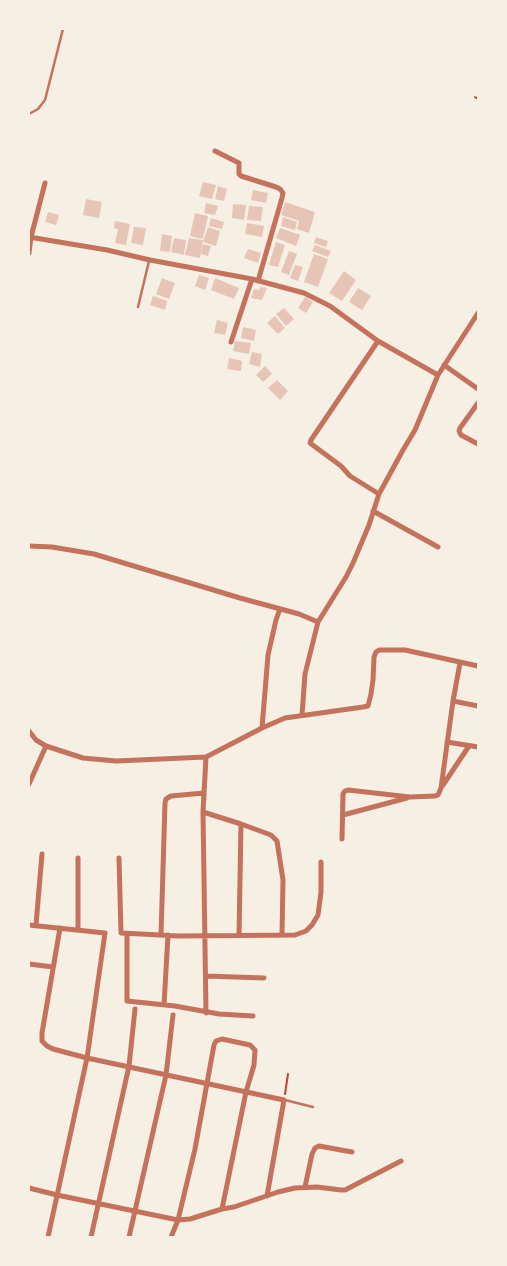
<!DOCTYPE html>
<html>
<head>
<meta charset="utf-8">
<style>
  body { margin:0 }
  #map { position:relative; width:507px; height:1266px; overflow:hidden; background:#f6efe4; font-family:"Fira Sans",sans-serif }
  canvas { display:block }
  .frame { position:absolute; inset:0; border:30px solid #f6efe4; pointer-events:none }
</style>
</head>
<body>
<div id="map">
<canvas width="507" height="1266"></canvas>
<div class="frame"></div>
</div>
<script>
const context = document.querySelector('canvas').getContext('2d');
context.lineJoin = 'round';
function fill(path, color) {
  context.fillStyle = color;
  context.fill(path, 'evenodd');
}
function toPath(rows) {
  const path = new Path2D();
  for (const r of rows) {
    path.moveTo(r[0], r[1]);
    for (let i = 2; i < r.length; i += 2) path.lineTo(r[i], r[i + 1]);
  }
  return path;
}
function strokePath(path, color, width, dash) {
  context.strokeStyle = color;
  context.lineWidth = width;
  context.lineCap = dash ? 'butt' : 'round';
  context.setLineDash(dash || []);
  context.stroke(path);
}
const building = toPath([
  [203,182,216,185,212,199,199,196],
  [218,186,227,189,224,201,215,199],
  [253,190,268,193,266,203,251,200],
  [86,199,102,202,99,218,83,215],
  [285,202,315,212,309,233,297,229,299,221,281,215],
  [206,203,218,206,215,215,204,213],
  [233,204,246,205,244,220,232,218],
  [249,206,263,207,261,221,247,220],
  [48,212,59,215,56,225,45,222],
  [195,213,208,216,203,239,190,236],
  [283,217,297,222,295,230,281,226],
  [211,218,224,222,222,229,209,226],
  [115,221,130,224,126,245,115,243,118,229,114,228],
  [247,223,264,226,262,237,245,234],
  [134,227,146,228,143,245,131,243],
  [208,227,220,231,216,246,203,242],
  [280,228,300,235,296,246,276,238],
  [162,234,172,236,170,252,160,251],
  [316,237,328,241,326,247,314,243],
  [174,238,186,240,184,255,171,252],
  [189,238,203,240,200,258,185,255],
  [276,242,285,245,278,267,269,265],
  [203,244,211,246,208,256,201,254],
  [315,245,331,251,328,257,312,251],
  [248,249,261,253,258,263,244,258],
  [289,251,297,254,289,275,281,272],
  [314,254,328,259,318,287,304,282],
  [295,265,303,267,298,281,290,278],
  [344,271,356,280,342,301,329,293],
  [199,275,209,278,205,290,195,286],
  [162,278,175,283,169,299,156,294],
  [215,278,239,288,234,299,211,290],
  [260,287,267,288,262,300,251,298,254,289,259,290],
  [358,288,371,296,362,310,349,302],
  [153,296,167,301,165,310,150,305],
  [305,297,313,302,306,313,298,308],
  [284,308,294,319,286,326,276,314],
  [275,316,285,328,278,334,267,323],
  [217,320,228,323,225,335,214,333],
  [243,327,256,330,254,341,241,338],
  [235,341,251,343,249,354,233,351],
  [252,352,262,354,260,367,249,364],
  [229,358,242,361,241,371,227,369],
  [265,366,272,374,263,382,256,375],
  [277,380,288,391,280,400,268,388]
]);
const path = toPath([
  [475,97,478,99],
  [285,1094,288,1074]
]);
const service = toPath([
  [29,114,38,109,45,100,63,29],
  [138,307,149,261],
  [285,1100,313,1107]
]);
const minor = toPath([
  [215,151,239,163,239,174,241,176,276,187,280,189,283,193,282,198,258,281],
  [29,237,107,250,150,260,252,279,304,293,330,306,378,341,438,375],
  [29,253,31,237,45,183],
  [378,341,311,440,310,443,341,466,350,476,379,494],
  [231,342,252,279],
  [444,365,478,389],
  [478,403,460,428,459,431,461,435,478,444],
  [373,511,438,547],
  [29,546,52,547,94,554,240,598,299,614,318,622],
  [453,701,478,706],
  [302,715,305,674,318,622,346,577,353,563,369,525,379,494,403,450,415,430,438,375,478,313],
  [262,728,268,655,276,620,280,609],
  [29,731,36,740,46,746],
  [447,742,478,747],
  [206,757,203,812,206,1013],
  [29,784,46,746,83,758,116,761,206,757,262,728,285,718,363,707,368,706,371,694,373,680,374,657,376,652,379,650,405,650,478,666],
  [443,785,469,746],
  [203,812,241,824,271,835,277,841,283,880,282,935],
  [343,815,407,798],
  [342,839,343,794,345,791,348,790,410,797,435,796,438,795,441,788,453,701,460,663],
  [78,858,78,930],
  [119,858,121,933,179,936,295,935,306,931,312,925,318,915,321,892,321,862],
  [29,925,105,933,87,1058,48,1237],
  [36,925,42,854],
  [60,928,42,1033,42,1041,47,1046,53,1049,87,1058,284,1100,267,1196],
  [127,934,127,1001,175,1006,219,1014,253,1016],
  [161,935,165,803,166,799,171,796,204,793],
  [239,935,241,824],
  [29,964,53,967],
  [206,976,264,978],
  [164,1005,168,935],
  [305,1187,312,1154,315,1148,319,1146,352,1152],
  [29,1188,57,1195,178,1220,190,1219,222,1209,234,1207,278,1192,295,1188,317,1187,341,1190,345,1190,401,1161],
  [91,1237,129,1066,135,1009],
  [129,1237,166,1075,173,1015],
  [171,1237,178,1220,195,1149,214,1045,216,1041,222,1039,250,1045,255,1050,254,1065,246,1092,222,1209]
]);
fill(building, '#e6c5b7');
strokePath(path, '#b5482f', 2);
strokePath(service, '#c5725c', 2.5);
strokePath(minor, '#c5725c', 5);
</script>
</body>
</html>
